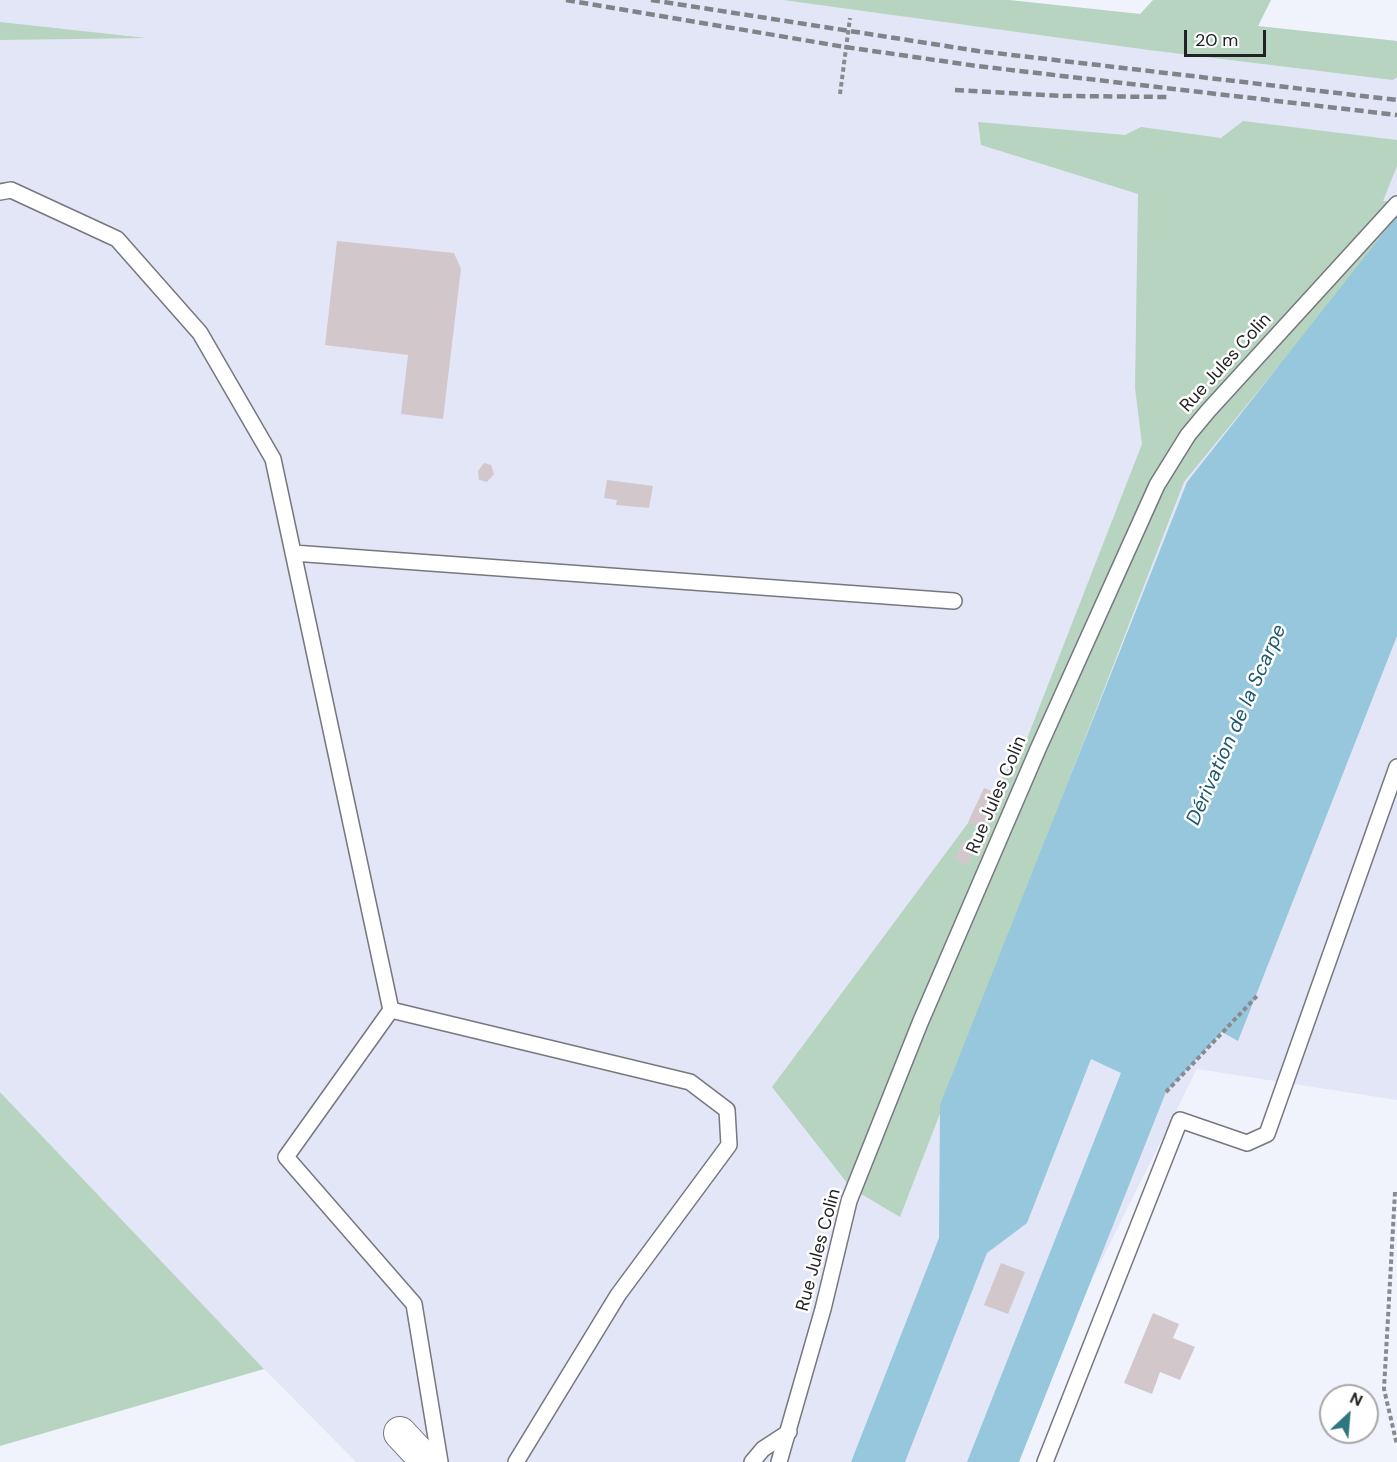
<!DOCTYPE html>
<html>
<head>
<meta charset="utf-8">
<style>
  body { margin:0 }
  #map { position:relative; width:1397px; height:1462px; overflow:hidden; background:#f1f3fc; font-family:"DM Sans",sans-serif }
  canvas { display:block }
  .north { position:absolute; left:1319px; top:1384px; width:60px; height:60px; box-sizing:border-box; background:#fff; border:2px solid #a7a7a8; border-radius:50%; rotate:26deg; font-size:16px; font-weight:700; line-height:24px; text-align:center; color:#222225 }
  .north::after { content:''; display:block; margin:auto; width:21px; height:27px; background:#2e7680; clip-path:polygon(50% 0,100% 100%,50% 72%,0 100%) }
  .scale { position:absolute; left:1184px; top:30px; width:82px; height:27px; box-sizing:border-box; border:3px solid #222225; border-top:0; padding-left:8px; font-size:18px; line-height:21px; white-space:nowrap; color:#222225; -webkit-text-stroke:4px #fff; paint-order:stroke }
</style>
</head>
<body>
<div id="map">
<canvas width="1397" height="1462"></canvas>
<div class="north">N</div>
<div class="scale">20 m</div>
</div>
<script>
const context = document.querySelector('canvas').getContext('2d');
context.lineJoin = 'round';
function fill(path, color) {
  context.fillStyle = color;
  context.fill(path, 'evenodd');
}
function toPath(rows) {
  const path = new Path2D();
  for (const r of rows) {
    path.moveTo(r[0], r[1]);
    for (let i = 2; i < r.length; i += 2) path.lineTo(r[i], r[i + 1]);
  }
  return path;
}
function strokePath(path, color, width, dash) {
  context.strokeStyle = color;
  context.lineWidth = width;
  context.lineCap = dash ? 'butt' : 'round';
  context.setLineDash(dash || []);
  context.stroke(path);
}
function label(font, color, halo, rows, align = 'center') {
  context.font = font + ' "DM Sans",sans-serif';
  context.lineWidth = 5;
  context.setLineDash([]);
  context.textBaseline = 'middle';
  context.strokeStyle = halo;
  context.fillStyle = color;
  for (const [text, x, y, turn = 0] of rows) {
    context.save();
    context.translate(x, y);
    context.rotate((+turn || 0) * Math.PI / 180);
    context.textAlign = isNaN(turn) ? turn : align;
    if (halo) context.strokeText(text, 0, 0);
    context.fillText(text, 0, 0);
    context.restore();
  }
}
const built = toPath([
  [0,0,1008,0,1397,41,1397,1100,1197,1069,1001,1462,356,1462,264,1369,0,1092]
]);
const green = toPath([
  [783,0,1009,0,1140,14,1153,0,1271,0,1258,26,1397,41,1397,77,1393,80,1149,50],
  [0,22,146,38,0,40],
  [1243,121,1397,140,1397,166,1383,201,1397,202,1397,221,1184,482,900,1217,851,1188,772,1087,1023,749,1142,444,1135,388,1138,194,981,145,978,122,1125,135,1141,127,1221,138],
  [0,1092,264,1369,0,1446]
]);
const water = toPath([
  [1397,216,1397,636,1238,1041,1222,1032,1166,1092,1019,1462,967,1462,1121,1073,1091,1059,1027,1223,987,1253,905,1462,851,1462,939,1238,940,1105,1187,482]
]);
const building = toPath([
  [337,241,454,253,461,269,443,419,401,414,408,355,325,345],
  [484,463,491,465,494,474,487,482,479,480,478,471],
  [607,480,653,486,649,508,616,505,617,500,604,498],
  [984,788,996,793,982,828,968,822],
  [963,839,976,844,967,865,955,860],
  [1001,1263,1025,1272,1008,1314,984,1305],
  [1153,1313,1179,1324,1173,1338,1195,1347,1180,1380,1160,1372,1152,1394,1124,1383]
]);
const path = toPath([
  [840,94,850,18],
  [1166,1092,1257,996],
  [1395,1192,1384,1389,1397,1445]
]);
const lane = toPath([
  [0,192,11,190,117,239,200,333,273,459,391,1010,286,1157,414,1304,440,1462],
  [293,553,954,601],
  [391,1010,690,1082,727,1110,729,1145,618,1295,516,1462],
  [752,1462,763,1449,789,1432],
  [779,1462,823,1309,849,1201,920,1023,1038,749,1157,485,1188,435,1208,411,1397,204],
  [1045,1462,1180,1120,1247,1143,1267,1134,1397,767]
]);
const street = toPath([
  [400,1433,427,1462]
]);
const rail = toPath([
  [566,0,845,47,977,66,1397,115],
  [651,0,978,51,1397,100],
  [955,90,1065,96,1168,97]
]);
const streetNames = [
  ["Rue Jules Colin",1226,363,-48],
  ["Rue Jules Colin",997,795,-67],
  ["Rue Jules Colin",819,1250,-75]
];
const waterNames = [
  ["Dérivation de la Scarpe",1237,725,-66]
];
fill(built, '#e3e6f6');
fill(green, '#b7d4c0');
fill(water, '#96c7dc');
fill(building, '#d2c8cb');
strokePath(lane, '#76777f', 18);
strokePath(street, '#76777f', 34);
strokePath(path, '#898a90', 4, [4.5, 3]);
strokePath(lane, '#fff', 15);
strokePath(street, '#fff', 32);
strokePath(rail, '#828389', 4.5, [9, 4.5]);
label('18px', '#222225', '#fff', streetNames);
label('italic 20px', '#1c596f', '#fff', waterNames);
</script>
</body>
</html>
